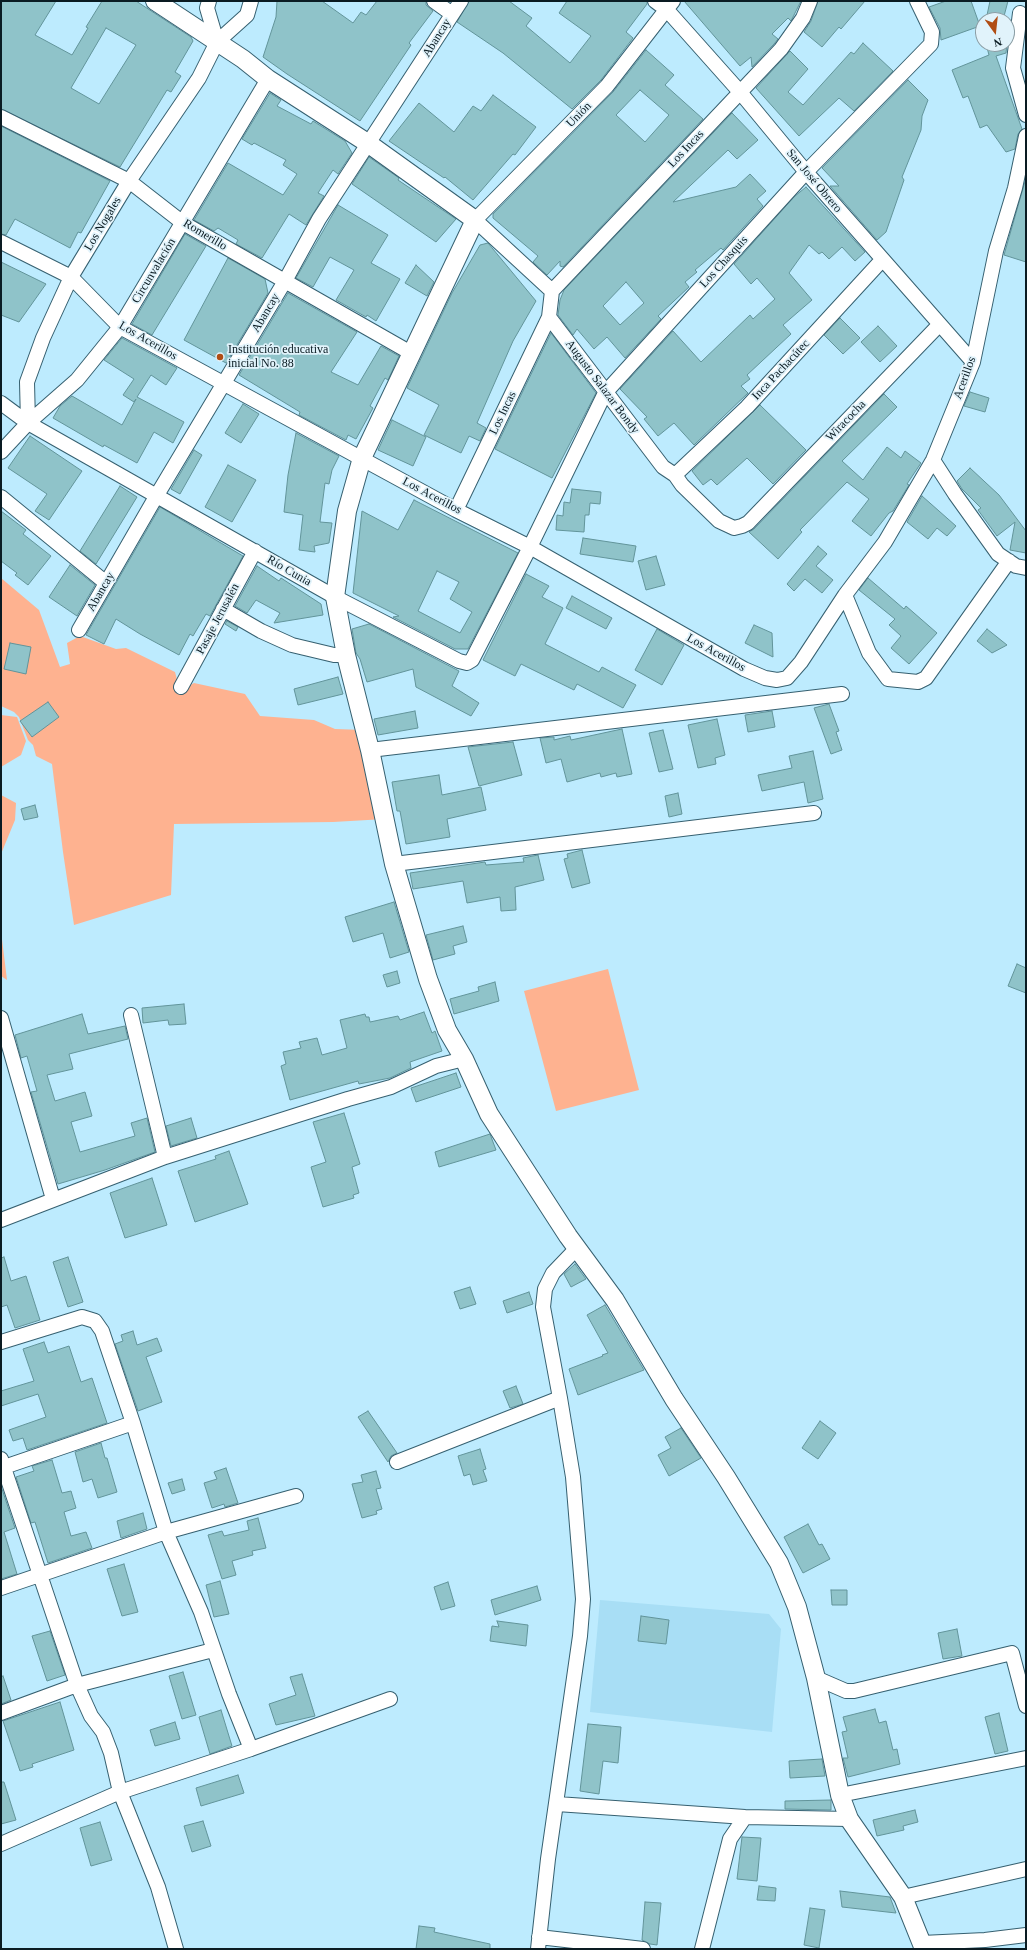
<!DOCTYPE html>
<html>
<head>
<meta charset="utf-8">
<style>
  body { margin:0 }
  #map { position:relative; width:1027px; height:1950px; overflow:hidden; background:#bdebfe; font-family:Georgia,serif }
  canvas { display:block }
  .frame { position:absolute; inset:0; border:2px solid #0a1b22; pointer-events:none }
  .north { position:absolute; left:975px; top:12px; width:40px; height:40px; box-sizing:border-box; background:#e1f3fb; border:1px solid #8b9da4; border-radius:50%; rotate:165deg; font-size:11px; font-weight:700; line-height:16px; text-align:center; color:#0a1b22 }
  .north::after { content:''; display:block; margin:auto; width:14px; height:18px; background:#b04d14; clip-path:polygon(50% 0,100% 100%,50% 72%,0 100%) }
</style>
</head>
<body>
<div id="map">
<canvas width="1027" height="1950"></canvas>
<div class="frame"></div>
<div class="north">N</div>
</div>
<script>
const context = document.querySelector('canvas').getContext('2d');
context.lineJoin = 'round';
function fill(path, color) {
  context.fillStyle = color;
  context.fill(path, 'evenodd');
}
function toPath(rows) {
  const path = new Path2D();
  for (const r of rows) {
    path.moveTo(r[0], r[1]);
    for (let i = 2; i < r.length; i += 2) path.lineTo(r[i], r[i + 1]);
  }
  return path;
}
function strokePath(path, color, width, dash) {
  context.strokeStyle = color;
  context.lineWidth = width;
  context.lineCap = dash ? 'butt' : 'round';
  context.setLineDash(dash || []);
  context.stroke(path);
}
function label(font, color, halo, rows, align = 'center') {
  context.font = font + ' Georgia,serif';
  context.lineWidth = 3.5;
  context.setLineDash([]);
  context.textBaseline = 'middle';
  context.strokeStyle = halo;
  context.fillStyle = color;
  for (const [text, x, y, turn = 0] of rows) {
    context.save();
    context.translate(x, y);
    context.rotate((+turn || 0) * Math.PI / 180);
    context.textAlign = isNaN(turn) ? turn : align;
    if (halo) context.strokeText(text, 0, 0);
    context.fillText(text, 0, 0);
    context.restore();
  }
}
const built = toPath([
  [600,1600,769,1614,781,1629,772,1732,590,1712]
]);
const green = toPath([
  [1,578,39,610,60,667,70,664,67,643,80,636,116,649,126,648,175,672,180,691,194,683,245,694,260,716,314,720,335,729,364,730,385,819,333,822,174,824,171,895,74,925,63,852,52,764,36,756,33,745,28,740,19,717,14,712,1,706],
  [1,715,17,717,26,741,21,755,1,767],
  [1,795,16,803,15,820,1,854],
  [1,931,7,980,1,976],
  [608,969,639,1090,556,1111,524,991]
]);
const building = toPath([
  [1,1,56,1,35,35,72,55,88,28,86,27,102,1,136,1,191,37,193,41,175,72,181,76,171,92,167,90,120,167,1,109,1,1],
  [106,28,136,45,99,104,71,88,106,28],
  [277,1,322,1,353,23,361,12,366,15,377,1,426,1,426,5,433,11,409,43,411,45,360,121,287,74,263,57,276,17,277,1],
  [469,1,509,1,532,18,526,26,570,63,591,36,559,13,567,1,647,1,647,4,626,32,633,38,601,80,572,109,503,53,457,22,469,1],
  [684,1,801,1,791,21,788,18,772,34,778,39,774,44,752,67,751,57,740,66,684,1],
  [818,1,865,1,841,29,839,27,822,47,804,32,811,21,818,1],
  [946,1,971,1,980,26,941,40,940,28,929,7,946,1],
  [990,1,1008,1,1003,20,986,20,990,1],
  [863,43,893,71,854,111,839,98,799,136,756,88,790,51,808,69,788,92,803,105,851,52,854,54,863,43],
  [986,44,1007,44,1006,53,996,56,1022,129,1018,134,1015,149,1006,152,987,125,980,128,968,96,963,98,952,70,989,55,986,44],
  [646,50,674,75,665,85,703,119,563,267,560,266,560,261,547,275,533,262,538,256,493,218,493,214,613,92,646,50],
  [640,90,669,115,645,142,616,115,640,90],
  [908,80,928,100,922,116,921,130,902,177,904,180,886,232,877,240,830,186,839,186,822,168,908,80],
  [270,93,281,100,277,106,311,124,313,121,345,141,352,153,338,174,333,170,318,193,324,196,306,225,289,214,262,258,236,244,238,240,218,228,214,231,194,220,228,163,283,195,297,174,283,165,286,160,254,143,252,145,242,139,270,93],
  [493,95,536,127,515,155,513,154,473,200,445,177,444,178,389,141,419,103,454,132,473,106,481,111,493,95],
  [732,113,758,140,737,159,728,150,673,202,736,187,750,174,766,191,757,199,763,206,723,250,721,248,695,270,697,272,685,282,689,287,658,316,661,319,625,358,607,337,594,349,577,329,573,335,558,315,560,300,564,290,732,113],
  [626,282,644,303,620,325,603,306,626,282],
  [1,126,110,181,81,233,78,232,70,248,15,219,6,235,1,234,1,126],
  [369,157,399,178,398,180,456,219,436,242,352,184,369,157],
  [1026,178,1026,262,1004,255,1026,178],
  [806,187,865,252,855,261,842,247,829,259,822,252,819,254,809,245,789,273,812,300,783,325,791,334,747,375,750,379,741,386,748,393,694,445,674,423,658,436,644,419,647,417,620,389,673,331,701,362,750,315,753,319,775,299,757,278,751,284,734,264,794,197,806,187],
  [338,205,388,235,371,263,400,279,376,321,367,315,366,317,336,300,354,270,330,257,313,287,296,278,338,205],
  [185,234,206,246,152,335,132,324,185,234],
  [488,243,536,301,513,341,477,423,486,428,480,441,469,436,461,453,424,435,439,405,407,388,452,293,480,245,488,243],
  [228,258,265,279,268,293,226,363,184,340,228,258],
  [1,262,46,284,19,322,1,315,1,262],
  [416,265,434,282,427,296,405,283,416,265],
  [288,293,357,332,331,372,358,385,381,346,399,356,388,380,385,378,370,406,373,408,356,439,348,435,346,440,299,415,300,412,239,375,288,293],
  [840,318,860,338,843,354,824,335,840,318],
  [878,326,897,346,880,362,861,342,878,326],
  [551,333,596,393,552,478,495,449,551,333],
  [122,338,177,368,166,385,151,375,137,397,184,422,173,443,154,432,137,463,104,445,103,447,53,418,60,406,72,396,122,425,136,399,134,402,123,395,134,379,104,360,122,338],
  [970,392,989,398,985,412,964,406,970,392],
  [884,394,897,407,842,461,863,480,887,447,901,458,905,451,921,463,907,484,909,485,893,511,889,513,871,536,852,521,869,499,847,482,800,530,802,532,778,559,749,532,754,529,884,394],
  [243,404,259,414,241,443,225,433,243,404],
  [760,405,806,450,773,484,747,458,717,485,711,479,703,485,692,471,760,405],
  [392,420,426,437,413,466,378,450,392,420],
  [296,433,339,456,332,470,329,484,325,483,320,522,332,523,329,543,314,546,315,552,299,550,303,515,284,512,288,475,296,433],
  [30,436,82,471,49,520,35,511,47,494,8,468,30,436],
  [194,450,202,455,180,494,171,489,194,450],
  [228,465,256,480,232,522,205,507,228,465],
  [970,468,999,495,1026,531,1026,553,1010,550,1015,522,997,536,978,510,981,508,962,489,957,481,970,468],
  [120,486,137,497,96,564,80,551,120,486],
  [572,489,601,492,600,504,590,503,589,515,585,515,584,532,556,530,557,515,563,516,564,502,570,503,572,489],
  [922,496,956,526,947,536,937,528,928,539,907,522,922,496],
  [414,500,518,553,468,649,455,649,393,617,399,616,353,593,362,511,398,530,414,500],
  [437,571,459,582,450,599,472,612,460,633,418,611,437,571],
  [160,507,243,556,210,616,206,614,193,636,190,634,179,655,140,634,116,619,104,644,86,635,160,507],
  [1,511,26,530,23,534,51,556,28,585,15,575,17,573,1,561,1,511],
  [583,538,636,546,633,562,580,554,583,538],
  [818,546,827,554,816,566,833,580,822,593,805,579,794,591,787,584,818,546],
  [656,556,665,585,646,590,638,561,656,556],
  [70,565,95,585,77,616,49,597,70,565],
  [257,566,279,581,281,578,321,604,323,615,274,623,280,613,256,600,247,613,235,606,257,566],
  [526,574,549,586,542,597,563,608,545,644,599,672,602,667,636,685,623,708,577,684,574,690,521,664,515,676,483,660,526,574],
  [868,578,904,609,906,606,937,633,909,664,891,648,901,636,889,625,895,619,859,590,868,578],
  [572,596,612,618,606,629,566,608,572,596],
  [227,621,238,627,236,631,225,624,227,621],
  [369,624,459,671,452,686,479,703,471,716,416,687,413,669,367,682,360,659,356,653,352,629,369,624],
  [754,625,772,633,773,657,745,643,754,625],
  [657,629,684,645,662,685,635,670,657,629],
  [987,629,1007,645,992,653,977,641,987,629],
  [10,643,31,647,26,674,4,669,10,643],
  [338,677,343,694,298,705,294,689,338,677],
  [48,702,59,717,32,737,20,721,48,702],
  [829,704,839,731,836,732,842,750,831,754,814,708,829,704],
  [415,711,418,728,378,735,374,719,415,711],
  [772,711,775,727,748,732,745,715,772,711],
  [717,719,725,755,715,758,716,764,698,768,688,725,717,719],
  [622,729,632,774,617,777,616,773,601,777,600,773,567,782,561,759,546,763,540,738,554,737,554,740,570,736,571,740,622,729],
  [663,730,673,769,659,772,649,733,663,730],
  [513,742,522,775,479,786,468,747,513,742],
  [813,751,823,799,808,803,804,782,762,791,758,775,792,768,789,756,813,751],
  [439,775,442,795,481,787,486,810,447,819,450,837,406,844,400,811,397,811,392,782,439,775],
  [678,793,682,814,669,817,665,796,678,793],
  [35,805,38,817,24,820,21,809,35,805],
  [582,850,590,883,572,888,564,859,568,858,567,854,582,850],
  [538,855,544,880,515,887,516,910,501,911,500,897,467,903,463,881,413,889,410,873,485,862,486,865,524,862,523,858,538,855],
  [394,902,409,952,390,958,383,933,353,942,345,917,394,902],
  [463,926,467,942,453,946,455,954,433,960,426,935,463,926],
  [1017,964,1026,968,1026,993,1008,986,1017,964],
  [397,971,400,983,387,987,383,975,397,971],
  [495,982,499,1001,454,1014,450,999,479,991,478,987,495,982],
  [184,1004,186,1024,169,1025,168,1020,143,1023,142,1008,184,1004],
  [424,1012,432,1033,435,1031,442,1051,410,1062,411,1068,390,1078,359,1084,358,1081,290,1100,281,1066,286,1064,283,1052,301,1048,299,1042,317,1038,322,1055,347,1048,340,1020,365,1014,366,1017,369,1017,370,1022,398,1016,400,1020,424,1012],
  [82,1014,88,1034,125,1026,128,1039,69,1054,73,1069,47,1075,55,1101,85,1092,92,1116,71,1122,80,1152,135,1136,131,1123,147,1118,155,1152,105,1170,58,1184,31,1092,37,1091,27,1056,21,1058,15,1035,82,1014],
  [456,1073,461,1087,416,1102,411,1088,456,1073],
  [344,1113,360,1164,352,1167,359,1193,353,1195,354,1198,323,1207,311,1167,326,1162,313,1122,344,1113],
  [191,1118,197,1138,171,1146,166,1126,191,1118],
  [490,1134,496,1150,439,1167,435,1152,490,1134],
  [229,1151,248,1204,195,1222,178,1171,216,1159,215,1156,229,1151],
  [152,1178,167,1225,125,1238,110,1193,152,1178],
  [4,1257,11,1281,26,1276,40,1320,15,1328,7,1305,1,1307,1,1258,4,1257],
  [68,1257,83,1302,68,1307,53,1262,68,1257],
  [575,1264,586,1279,571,1287,564,1274,575,1264],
  [470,1287,476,1304,460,1309,454,1292,470,1287],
  [529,1292,533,1304,507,1313,503,1301,529,1292],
  [605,1305,644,1370,578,1395,569,1369,603,1356,602,1355,608,1353,587,1315,605,1305],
  [133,1331,137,1345,157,1338,162,1351,146,1357,162,1402,138,1411,115,1344,123,1341,121,1335,133,1331],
  [44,1342,48,1353,69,1346,81,1382,92,1378,107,1423,27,1450,23,1438,13,1441,9,1430,46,1417,38,1394,1,1406,1,1391,34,1381,23,1349,44,1342],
  [516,1386,523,1404,510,1408,503,1391,516,1386],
  [368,1411,397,1453,391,1456,388,1462,358,1417,368,1411],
  [820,1421,836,1433,818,1459,802,1448,820,1421],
  [681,1428,701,1458,669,1476,658,1455,671,1448,665,1437,681,1428],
  [101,1443,105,1458,107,1458,117,1492,98,1498,92,1479,83,1482,75,1452,101,1443],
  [480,1449,486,1469,483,1470,487,1481,473,1485,470,1474,464,1476,458,1456,480,1449],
  [52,1460,62,1493,71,1491,76,1508,64,1512,71,1536,86,1532,92,1548,48,1563,35,1522,31,1523,16,1477,34,1471,32,1466,52,1460],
  [226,1468,238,1503,225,1507,224,1504,212,1508,204,1483,217,1479,214,1472,226,1468],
  [376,1471,381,1488,376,1489,382,1509,376,1511,377,1514,362,1518,352,1484,363,1482,361,1475,376,1471],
  [182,1479,185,1490,172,1494,168,1483,182,1479],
  [1,1486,15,1528,4,1532,17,1574,1,1579,1,1486],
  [143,1513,147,1529,121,1538,117,1521,143,1513],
  [258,1518,266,1548,252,1551,253,1555,232,1561,236,1575,222,1579,208,1535,222,1531,224,1536,249,1530,247,1521,258,1518],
  [808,1524,819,1545,822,1544,830,1559,803,1573,784,1537,808,1524],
  [124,1564,138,1612,122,1616,107,1569,124,1564],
  [220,1581,229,1614,214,1617,206,1585,220,1581],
  [448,1582,455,1606,441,1610,434,1587,448,1582],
  [537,1586,541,1600,495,1615,491,1600,537,1586],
  [831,1590,847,1590,847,1605,832,1605,831,1590],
  [641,1616,669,1620,666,1644,638,1641,641,1616],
  [497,1621,528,1625,526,1646,490,1641,492,1626,499,1627,497,1621],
  [957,1629,962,1656,943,1659,938,1633,957,1629],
  [50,1631,65,1675,47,1681,32,1636,50,1631],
  [183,1672,196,1715,182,1719,169,1676,183,1672],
  [302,1674,315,1716,276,1725,269,1704,296,1695,290,1677,302,1674],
  [3,1676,11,1700,1,1704,1,1677,3,1676],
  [60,1702,74,1750,32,1764,33,1767,20,1771,3,1721,60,1702],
  [875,1709,879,1723,886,1721,893,1750,897,1749,900,1764,848,1777,843,1758,848,1758,842,1732,847,1731,843,1717,875,1709],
  [221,1710,232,1746,210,1754,199,1717,221,1710],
  [999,1713,1008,1751,995,1754,985,1717,999,1713],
  [175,1722,180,1739,155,1746,150,1730,175,1722],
  [588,1724,621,1727,618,1763,603,1761,599,1794,580,1791,588,1724],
  [822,1759,825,1776,790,1778,789,1761,822,1759],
  [238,1775,244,1793,201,1806,196,1788,238,1775],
  [1,1782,4,1782,16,1820,1,1824,1,1782],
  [831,1800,831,1810,785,1809,785,1801,831,1800],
  [915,1810,918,1822,903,1826,904,1830,877,1836,873,1820,915,1810],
  [203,1821,211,1846,192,1852,184,1826,203,1821],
  [100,1822,112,1860,91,1866,80,1828,100,1822],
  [742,1837,761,1838,757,1881,737,1879,742,1837],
  [759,1886,776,1888,775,1901,757,1900,759,1886],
  [840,1891,890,1897,896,1913,842,1907,840,1891],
  [645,1902,661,1903,657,1945,650,1944,642,1940,645,1902],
  [810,1908,825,1910,819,1948,804,1945,810,1908],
  [419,1926,435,1928,434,1932,490,1944,490,1949,416,1949,419,1926]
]);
const minor = toPath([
  [209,1,207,8,217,42],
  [434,1,452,14],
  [655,1,667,10,740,92,806,172,973,362],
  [673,1,607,86,475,220,552,291,549,317,663,467,675,475,682,485,719,521,734,528,742,526,748,523,939,325],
  [1020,13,1013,68,1026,115],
  [1,117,129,181,183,223,411,353],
  [1,242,71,277,120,327,456,510,530,547,744,669,765,678,777,680,787,678,801,662,845,595,885,542,933,460,973,362,996,251,1015,188,1026,136],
  [552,291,781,49,803,18,810,1],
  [1,403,28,423,335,597,459,661,467,663,472,660,530,547,605,393,806,172,931,44,932,32,917,1],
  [28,423,77,380,120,327,268,79],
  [1,452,28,423,27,382,43,338,71,277,129,181,199,78,217,42,247,15,251,1],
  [933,460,955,494,998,554,1016,566,1026,568],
  [675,475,747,407,882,260],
  [1,497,106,583],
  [456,510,549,317],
  [845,595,869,653,888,679,918,682,926,678,1009,561],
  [223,609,261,631,292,645,334,655,346,655],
  [79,630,157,495,285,281,319,219,461,1],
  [181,687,255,551],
  [370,750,842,694],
  [394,864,814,813],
  [131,1015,165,1157],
  [1,1018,53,1199],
  [1,1220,165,1157,348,1099,391,1087,436,1066,464,1059],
  [1,1342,82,1317,95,1321,102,1331,133,1423,166,1532,201,1612,229,1694,251,1749],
  [1,1459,77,1685,91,1716,103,1732,111,1753,120,1792,158,1887,176,1949],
  [397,1462,560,1398],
  [1,1468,133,1423],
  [1,1588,166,1532,296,1496],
  [816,1678,846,1691,854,1691,1012,1653,1026,1706],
  [1,1713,77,1685,213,1650],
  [840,1795,1026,1758],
  [557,1804,745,1817,849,1819],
  [1,1844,120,1792,251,1749,390,1699],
  [903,1897,1026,1869],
  [539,1937,643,1949],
  [922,1943,985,1940,1026,1935],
  [538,1949,548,1859,580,1636,583,1599,573,1477,560,1398,543,1307,545,1289,553,1273,577,1248],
  [702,1949,730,1839,745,1817]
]);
const tertiary = toPath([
  [155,1,243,59,268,79,369,144,475,220,362,458,347,511,335,597,346,655,370,750,394,864,428,979,447,1030,464,1059,489,1114,568,1236,615,1300,674,1399,726,1477,779,1563,797,1607,816,1678,840,1795,849,1819,903,1897,924,1949]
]);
const markers = [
  [220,357,4,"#b04d14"]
];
const streetNames = [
  ["Abancay",437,38,-58],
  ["Unión",579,115,-45],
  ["Los Incas",686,149,-47],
  ["San José Obrero",814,181,50],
  ["Los Nogales",103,224,-59],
  ["Romerillo",205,235,31],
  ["Los Chasquis",724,262,-48],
  ["Circunvalación",154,271,-59],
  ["Abancay",266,313,-59],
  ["Los Acerillos",148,341,30],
  ["Inca Pachacútec",781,370,-47],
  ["Acerillos",965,378,-70],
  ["Augusto Salazar Bondy",602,387,53],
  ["Los Incas",503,413,-64],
  ["Wiracocha",846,421,-46],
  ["Los Acerillos",432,496,28],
  ["Río Cunia",289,571,30],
  ["Abancay",101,592,-60],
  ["Pasaje Jerusalén",218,619,-62],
  ["Los Acerillos",716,653,29]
];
const poiNames = [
  ["Institución educativa",228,350],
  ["inicial No. 88",228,364]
];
fill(built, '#a8def5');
fill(green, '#feb290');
fill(building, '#8fc3c9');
strokePath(building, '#62949a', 1);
strokePath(minor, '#366070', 16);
strokePath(tertiary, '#366070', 20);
strokePath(minor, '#fff', 14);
strokePath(tertiary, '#fff', 18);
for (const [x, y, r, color] of markers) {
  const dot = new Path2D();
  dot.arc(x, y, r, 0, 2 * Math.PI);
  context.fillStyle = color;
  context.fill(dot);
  strokePath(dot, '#e1f3fb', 1.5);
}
label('12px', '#0a1b22', '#e1f3fb', streetNames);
label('12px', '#0a1b22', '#e1f3fb', poiNames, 'left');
</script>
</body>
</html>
